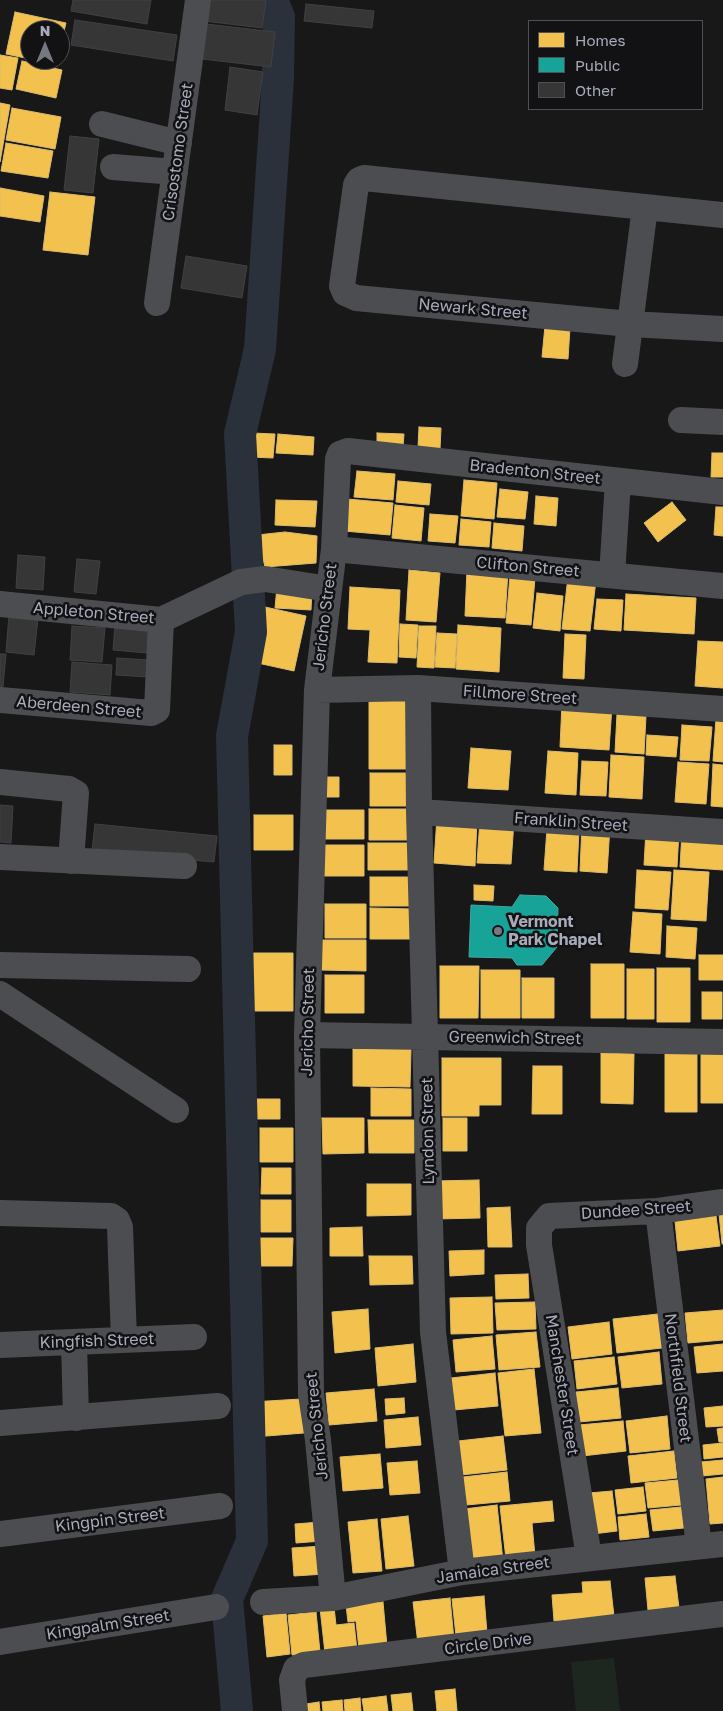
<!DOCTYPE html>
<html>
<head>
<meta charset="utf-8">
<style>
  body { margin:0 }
  #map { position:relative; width:723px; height:1711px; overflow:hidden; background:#181818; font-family:"Golos Text",sans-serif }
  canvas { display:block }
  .legend { position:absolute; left:528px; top:20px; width:175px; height:90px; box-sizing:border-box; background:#121214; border:1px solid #4e5056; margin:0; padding:6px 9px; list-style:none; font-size:15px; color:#a8acba }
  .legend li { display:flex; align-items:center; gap:10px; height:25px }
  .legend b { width:25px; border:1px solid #4e5056 }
  .north { position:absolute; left:20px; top:20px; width:50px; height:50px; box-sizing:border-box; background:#121214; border:1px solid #4e5056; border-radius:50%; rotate:0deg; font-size:14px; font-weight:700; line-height:20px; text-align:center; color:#a8acba }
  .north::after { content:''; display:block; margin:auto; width:18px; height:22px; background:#767881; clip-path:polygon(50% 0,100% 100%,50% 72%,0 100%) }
</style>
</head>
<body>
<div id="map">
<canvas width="723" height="1711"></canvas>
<ul class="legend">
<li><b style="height:14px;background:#f2c14e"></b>Homes</li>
<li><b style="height:14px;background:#17a398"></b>Public</li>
<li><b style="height:14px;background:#363637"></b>Other</li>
</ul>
<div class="north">N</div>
</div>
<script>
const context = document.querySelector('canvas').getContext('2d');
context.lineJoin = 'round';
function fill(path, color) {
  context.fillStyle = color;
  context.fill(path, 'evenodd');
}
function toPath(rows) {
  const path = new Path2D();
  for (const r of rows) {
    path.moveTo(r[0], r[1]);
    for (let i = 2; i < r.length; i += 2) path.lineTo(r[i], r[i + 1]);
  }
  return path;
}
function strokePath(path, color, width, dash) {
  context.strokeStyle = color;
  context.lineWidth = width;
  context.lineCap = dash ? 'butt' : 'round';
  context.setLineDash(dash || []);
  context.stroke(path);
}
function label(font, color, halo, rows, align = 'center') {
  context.font = font + ' "Golos Text",sans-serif';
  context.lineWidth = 5;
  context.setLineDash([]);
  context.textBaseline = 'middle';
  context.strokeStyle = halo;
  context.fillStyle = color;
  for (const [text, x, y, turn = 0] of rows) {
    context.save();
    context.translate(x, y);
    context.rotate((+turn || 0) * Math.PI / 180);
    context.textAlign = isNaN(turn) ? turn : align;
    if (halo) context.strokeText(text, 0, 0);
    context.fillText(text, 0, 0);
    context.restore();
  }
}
const green = toPath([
  [614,1658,620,1711,576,1711,571,1662]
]);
const homes = toPath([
  [15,12,66,23,60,47,60,30,30,30,30,59,6,54,15,12],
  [0,55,18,58,12,90,0,88,0,55],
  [33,60,57,60,56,65,33,60],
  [22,61,62,70,56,98,16,89,22,61],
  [0,103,10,105,0,162,0,103],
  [12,108,61,117,55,149,6,140,12,108],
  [6,143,53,151,48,178,1,171,6,143],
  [0,188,44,196,40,222,0,216,0,188],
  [50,192,95,197,88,255,43,250,50,192],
  [545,326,570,328,568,359,542,357,545,326],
  [419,427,441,428,440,449,418,447,419,427],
  [252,433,275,434,273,458,251,457,252,433],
  [377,433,404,434,403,447,377,447,377,433],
  [278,434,314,437,313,455,276,453,278,434],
  [712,453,723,453,723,477,711,477,712,453],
  [357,471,395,474,393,500,354,497,357,471],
  [464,480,497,483,494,519,461,516,464,480],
  [398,481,431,484,429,505,396,502,398,481],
  [500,489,528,492,525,519,497,517,500,489],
  [536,496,558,498,556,526,534,524,536,496],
  [347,499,393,503,390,535,344,531,347,499],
  [276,500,317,501,315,527,275,525,276,500],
  [672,502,686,520,658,542,644,523,672,502],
  [395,505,424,508,421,541,392,538,395,505],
  [716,507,723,507,723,536,714,535,716,507],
  [430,514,458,516,455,543,428,541,430,514],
  [461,519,491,522,489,547,459,545,461,519],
  [494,523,524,526,522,551,492,548,494,523],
  [285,532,317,536,316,563,265,567,257,535,285,532],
  [409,570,440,573,436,622,406,620,409,570],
  [467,570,508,571,505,618,465,616,467,570],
  [510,576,535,578,531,625,506,623,510,576],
  [568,577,596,580,590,631,562,629,568,577],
  [277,587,312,589,311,610,275,608,277,587],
  [350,587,400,590,397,663,368,662,370,630,348,629,350,587],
  [537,593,563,596,560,631,533,628,537,593],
  [626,594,696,598,694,634,624,630,626,594],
  [597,599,623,600,621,631,594,629,597,599],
  [265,607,306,616,294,671,253,662,265,607],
  [400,624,418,625,416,658,399,657,400,624],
  [458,625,501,628,499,672,456,669,458,625],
  [419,626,436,626,434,668,417,667,419,626],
  [437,633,457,634,455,668,435,667,437,633],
  [565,634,586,635,584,679,563,678,565,634],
  [698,641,723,642,723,688,695,686,698,641],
  [369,694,415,694,415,769,369,769,369,694],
  [562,703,612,706,609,750,560,747,562,703],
  [617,714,646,716,644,754,615,752,617,714],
  [716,719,723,719,723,762,713,761,716,719],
  [682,725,712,727,709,761,680,760,682,725],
  [647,735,678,737,676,757,646,755,647,735],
  [274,745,292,745,292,775,274,775,274,745],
  [471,748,511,751,508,790,468,788,471,748],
  [548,751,578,753,576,795,545,793,548,751],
  [611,755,644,757,642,799,609,797,611,755],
  [582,761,608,762,606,796,580,795,582,761],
  [678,762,709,764,706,804,675,802,678,762],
  [713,764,723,765,723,807,711,806,713,764],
  [370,773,412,773,412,806,370,806,370,773],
  [322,777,339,777,339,797,322,797,322,777],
  [369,809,412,809,412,840,369,840,369,809],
  [319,810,364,810,364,839,319,839,319,810],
  [254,815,293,815,293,850,254,850,254,815],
  [437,817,477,820,475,866,434,863,437,817],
  [480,819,514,821,511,864,477,863,480,819],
  [582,824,610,826,607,873,580,871,582,824],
  [547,829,579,831,577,872,544,870,547,829],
  [646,830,679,832,677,867,644,865,646,830],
  [682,832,723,834,723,870,680,867,682,832],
  [368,843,411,843,411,870,368,870,368,843],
  [320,845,364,845,364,876,320,876,320,845],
  [637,870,671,872,668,910,635,908,637,870],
  [674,870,709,872,706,921,671,919,674,870],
  [370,877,411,877,411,906,370,906,370,877],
  [474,885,494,886,493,901,474,900,474,885],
  [325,904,366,904,366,938,325,938,325,904],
  [370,908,413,909,413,939,370,939,370,908],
  [633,912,662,914,660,954,630,952,633,912],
  [667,926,697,928,695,959,666,957,667,926],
  [320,940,366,940,366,971,320,970,320,940],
  [248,953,293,953,293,1011,248,1011,248,953],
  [699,955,723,955,723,980,699,980,699,955],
  [591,964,624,964,624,1018,591,1018,591,964],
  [440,966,479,966,478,1018,440,1018,440,966],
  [657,968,690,968,690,1022,657,1022,657,968],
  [627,969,654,969,654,1019,627,1019,627,969],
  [481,970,520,970,520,1018,481,1018,481,970],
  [325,975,364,975,364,1013,325,1013,325,975],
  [522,978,554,978,554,1018,522,1018,522,978],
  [702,992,722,992,722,1019,702,1019,702,992],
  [353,1049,411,1049,410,1087,353,1086,353,1049],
  [665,1051,697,1051,697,1112,665,1112,665,1051],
  [701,1051,723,1052,723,1103,701,1103,701,1051],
  [601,1053,634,1054,633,1104,601,1103,601,1053],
  [442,1058,501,1058,501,1105,479,1105,479,1116,442,1116,442,1058],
  [533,1066,562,1066,562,1114,532,1114,533,1066],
  [371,1088,411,1089,411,1116,371,1116,371,1088],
  [249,1099,280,1099,280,1119,249,1119,249,1099],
  [322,1118,364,1118,364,1153,323,1154,322,1118],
  [443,1118,467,1118,467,1151,443,1151,443,1118],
  [368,1120,414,1120,414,1153,369,1153,368,1120],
  [260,1128,293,1128,293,1162,260,1162,260,1128],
  [262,1168,291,1168,291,1194,261,1194,262,1168],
  [479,1180,480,1218,435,1219,434,1181,479,1180],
  [367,1184,411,1184,411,1215,367,1216,367,1184],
  [261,1200,291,1200,291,1232,261,1232,261,1200],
  [510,1207,512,1247,488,1247,487,1208,510,1207],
  [719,1214,723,1214,723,1244,722,1244,719,1214],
  [716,1216,720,1246,678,1251,675,1221,716,1216],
  [362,1227,363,1256,330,1256,330,1228,362,1227],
  [257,1238,293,1238,292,1266,257,1266,257,1238],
  [484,1250,484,1274,450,1276,449,1251,484,1250],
  [369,1256,412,1256,413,1284,370,1285,369,1256],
  [528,1274,529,1298,496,1299,495,1275,528,1274],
  [492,1297,493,1333,451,1334,450,1298,492,1297],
  [535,1302,536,1329,497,1330,495,1303,535,1302],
  [368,1309,370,1349,335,1353,332,1312,368,1309],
  [723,1310,723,1340,688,1343,685,1313,723,1310],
  [658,1314,662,1348,617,1353,613,1319,658,1314],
  [609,1322,612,1354,572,1359,568,1327,609,1322],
  [536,1332,540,1367,499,1370,496,1335,536,1332],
  [492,1336,495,1369,456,1372,453,1340,492,1336],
  [413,1344,416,1382,378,1386,375,1348,413,1344],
  [723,1344,723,1371,697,1373,694,1347,723,1344],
  [659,1352,662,1384,622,1388,618,1357,659,1352],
  [614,1357,617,1384,577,1389,574,1361,614,1357],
  [534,1369,541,1433,505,1436,498,1373,534,1369],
  [495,1373,498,1406,454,1410,451,1378,495,1373],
  [618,1388,621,1418,579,1422,576,1392,618,1388],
  [374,1389,377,1421,329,1425,326,1393,374,1389],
  [404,1398,405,1413,386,1415,385,1399,404,1398],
  [301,1399,304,1433,254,1437,251,1402,301,1399],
  [723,1406,723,1426,706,1427,704,1408,723,1406],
  [667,1416,670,1449,630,1453,626,1421,667,1416],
  [418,1417,421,1445,386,1448,384,1420,418,1417],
  [623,1421,626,1451,582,1456,579,1425,623,1421],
  [723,1428,723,1442,719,1442,717,1429,723,1428],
  [503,1436,507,1470,461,1475,458,1441,503,1436],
  [723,1443,723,1457,704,1459,703,1445,723,1443],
  [674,1451,677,1478,631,1483,628,1456,674,1451],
  [380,1454,383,1488,343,1491,340,1457,380,1454],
  [723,1460,723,1474,702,1476,701,1462,723,1460],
  [417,1461,420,1493,390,1495,387,1463,417,1461],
  [507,1472,510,1501,466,1505,463,1477,507,1472],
  [723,1477,723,1523,710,1524,706,1479,723,1477],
  [678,1480,681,1505,648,1508,645,1483,678,1480],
  [643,1487,646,1511,618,1514,615,1490,643,1487],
  [612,1491,617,1531,593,1534,589,1493,612,1491],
  [552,1501,554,1521,532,1523,535,1556,506,1559,500,1506,552,1501],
  [497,1505,503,1561,469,1564,464,1509,497,1505],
  [681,1507,684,1528,653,1531,650,1510,681,1507],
  [646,1514,649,1537,620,1540,618,1517,646,1514],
  [408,1516,414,1566,386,1569,381,1519,408,1516],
  [377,1519,382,1571,353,1573,348,1522,377,1519],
  [320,1522,322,1541,296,1543,295,1524,320,1522],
  [323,1546,325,1574,294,1576,292,1548,323,1546],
  [675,1576,679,1608,648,1610,645,1578,675,1576],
  [610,1581,614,1616,554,1621,552,1595,583,1593,582,1582,610,1581],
  [484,1596,487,1633,456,1636,452,1599,484,1596],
  [450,1598,454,1640,418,1644,413,1602,450,1598],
  [383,1602,387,1646,359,1649,356,1621,348,1622,346,1605,383,1602],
  [334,1607,336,1625,354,1623,357,1650,325,1653,320,1608,334,1607],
  [316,1612,320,1652,292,1655,288,1615,316,1612],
  [286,1613,290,1654,267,1657,263,1616,286,1613],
  [455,1689,457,1711,437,1711,435,1691,455,1689],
  [411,1693,413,1711,393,1711,391,1695,411,1693],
  [386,1696,388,1711,364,1711,362,1699,386,1696],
  [360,1698,361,1711,345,1711,344,1700,360,1698],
  [342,1700,343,1711,323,1711,322,1702,342,1700],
  [319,1702,320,1711,300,1711,299,1705,319,1702]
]);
const public = toPath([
  [520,895,546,896,558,908,557,947,542,965,517,965,512,958,469,957,471,905,512,907,520,895]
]);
const river = toPath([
  [237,1711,227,1599,252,1541,232,736,251,632,240,434,260,349,278,78,279,17,272,0]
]);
const building = toPath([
  [73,0,151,0,147,24,71,11,73,0],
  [207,0,266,0,262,28,204,21,207,0],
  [306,4,374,11,372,28,304,21,306,4],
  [75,20,177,35,173,61,71,45,75,20],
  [206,24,275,32,271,67,202,59,206,24],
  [230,67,263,72,257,115,225,110,230,67],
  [70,136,99,139,93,193,64,190,70,136],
  [186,256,247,266,242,298,181,288,186,256],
  [18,555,45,557,43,590,16,588,18,555],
  [77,559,100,561,96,594,74,592,77,559],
  [9,615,38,618,34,655,6,652,9,615],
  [72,626,105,628,102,662,70,660,72,626],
  [115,626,149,629,147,653,113,650,115,626],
  [0,654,6,654,3,687,0,686,0,654],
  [117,658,149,660,148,677,116,675,117,658],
  [72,662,112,665,110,695,70,692,72,662],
  [0,805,13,806,11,843,0,842,0,805],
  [95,824,217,836,214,862,92,851,95,824]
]);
const minor = toPath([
  [102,124,179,143],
  [113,167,175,172],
  [723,215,364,178,359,180,356,185,342,286,345,293,356,298,630,324,723,329],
  [157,303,198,0],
  [625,364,645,207],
  [681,420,723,422],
  [334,549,723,586],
  [612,575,618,481],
  [0,604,161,620,241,582,265,579,329,589],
  [418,688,419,812,433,1332,462,1572],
  [317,690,418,688,723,709],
  [0,700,151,713,157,710,161,620],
  [0,782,69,789,76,793,71,861],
  [419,812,723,832],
  [0,857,184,866],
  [0,965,188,969],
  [0,994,176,1110],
  [307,1035,723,1042],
  [658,1211,699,1546],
  [0,1213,111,1216,117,1220,120,1227,124,1340],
  [74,1342,76,1418],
  [0,1345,194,1337],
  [0,1423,218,1406],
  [0,1534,220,1506],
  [589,1557,539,1245,539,1228,549,1216,658,1211,723,1202],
  [333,1598,318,1440,311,1394,307,1035,317,690,334,549,338,459,340,454,348,451,723,492],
  [263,1602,333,1598,462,1572,723,1544],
  [0,1642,216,1607],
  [295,1711,292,1680,296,1669,304,1665,723,1614]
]);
const markers = [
  [498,931,5,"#767881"]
];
const streetNames = [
  ["Crisostomo Street",178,152,-82],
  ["Newark Street",473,309,5],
  ["Bradenton Street",535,472,6],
  ["Clifton Street",528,567,5],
  ["Appleton Street",94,613,5],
  ["Jericho Street",325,617,-83],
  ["Fillmore Street",520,695,4],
  ["Aberdeen Street",79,707,5],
  ["Franklin Street",571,822,4],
  ["Jericho Street",308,1022,-89],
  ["Greenwich Street",515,1038,1],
  ["Lyndon Street",428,1131,-91],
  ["Dundee Street",636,1210,-4],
  ["Kingfish Street",97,1341,-2],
  ["Northfield Street",678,1378,83],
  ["Manchester Street",562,1385,81],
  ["Jericho Street",317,1426,-96],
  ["Kingpin Street",110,1520,-7],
  ["Jamaica Street",493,1570,-8],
  ["Kingpalm Street",108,1625,-9],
  ["Circle Drive",488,1644,-7]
];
const poiNames = [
  ["Vermont",508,922],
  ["Park Chapel",508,940]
];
fill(green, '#1e2620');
fill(homes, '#f2c14e');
strokePath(homes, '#dcbb6e', 1);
fill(public, '#17a398');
strokePath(public, '#42a6a2', 1);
strokePath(river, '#2a313b', 32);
fill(building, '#363637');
strokePath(building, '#404144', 1);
strokePath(minor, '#4c4d51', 26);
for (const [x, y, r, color] of markers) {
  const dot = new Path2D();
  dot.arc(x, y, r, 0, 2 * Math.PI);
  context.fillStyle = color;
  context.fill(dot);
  strokePath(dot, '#121214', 2);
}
label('16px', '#a8acba', '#121214', streetNames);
label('bold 16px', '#a8acba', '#121214', poiNames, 'left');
</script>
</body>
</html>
